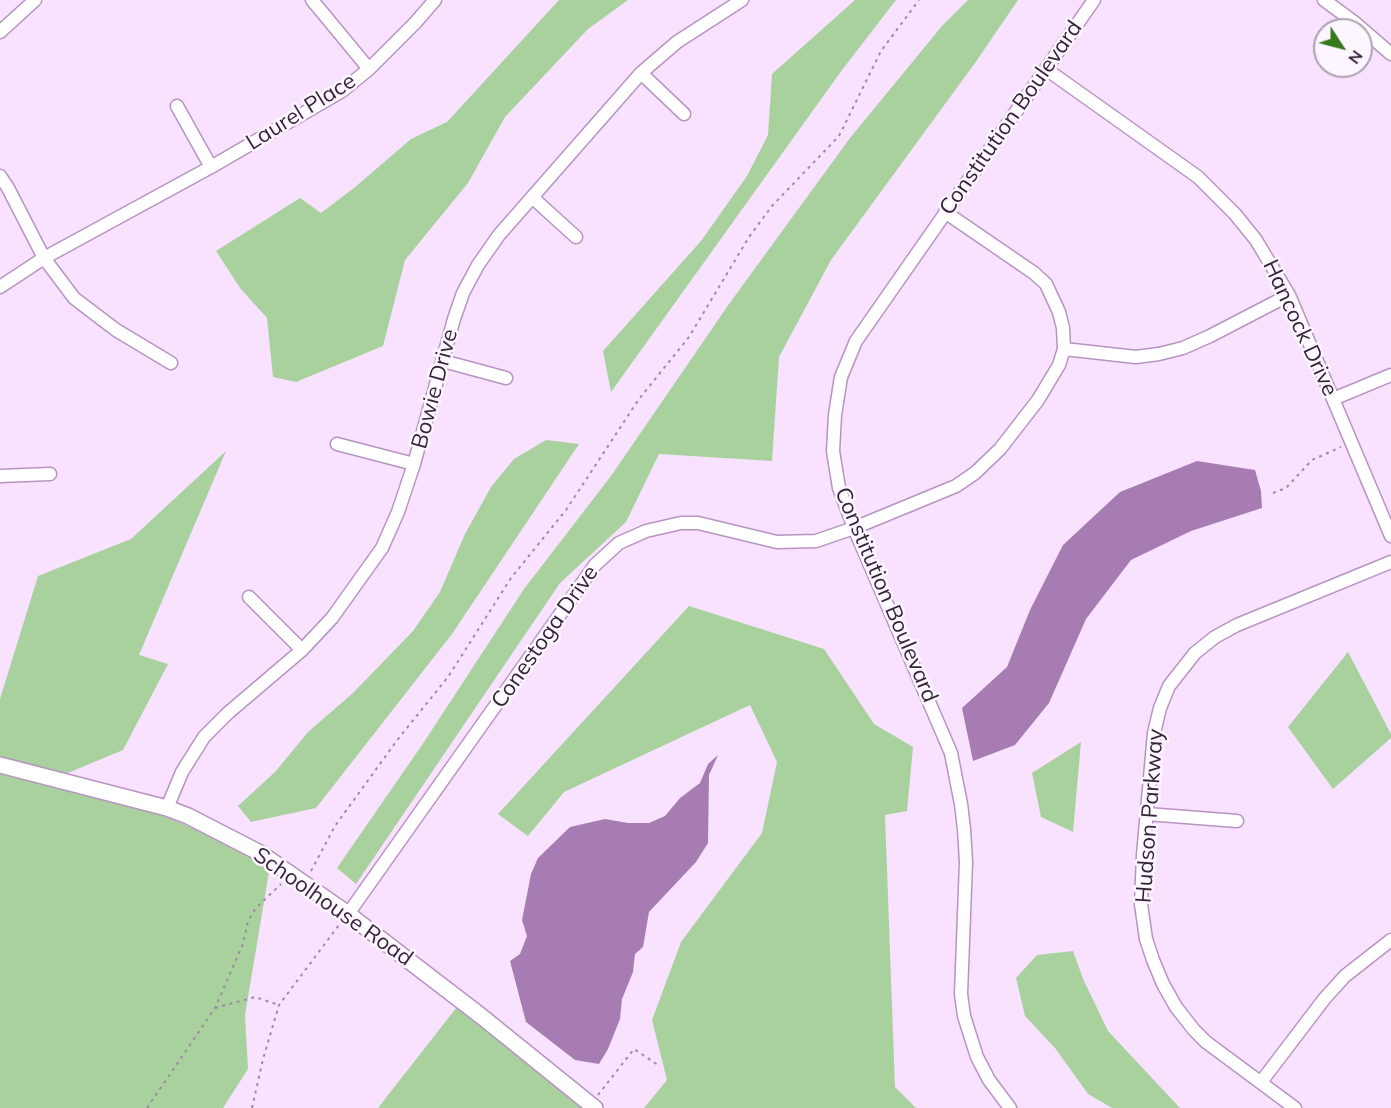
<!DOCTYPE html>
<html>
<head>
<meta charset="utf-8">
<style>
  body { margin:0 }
  #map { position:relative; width:1391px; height:1108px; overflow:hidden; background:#f8e2ff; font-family:Mulish,sans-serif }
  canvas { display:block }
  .north { position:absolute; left:1313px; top:18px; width:60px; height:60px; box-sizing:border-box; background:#fdf5ff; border:2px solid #aca2af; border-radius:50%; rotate:126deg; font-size:16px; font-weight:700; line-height:24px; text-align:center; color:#332538 }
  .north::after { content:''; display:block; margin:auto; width:21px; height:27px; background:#377a1c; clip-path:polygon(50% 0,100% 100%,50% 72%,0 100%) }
</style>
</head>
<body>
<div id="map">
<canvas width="1391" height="1108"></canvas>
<div class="north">N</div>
</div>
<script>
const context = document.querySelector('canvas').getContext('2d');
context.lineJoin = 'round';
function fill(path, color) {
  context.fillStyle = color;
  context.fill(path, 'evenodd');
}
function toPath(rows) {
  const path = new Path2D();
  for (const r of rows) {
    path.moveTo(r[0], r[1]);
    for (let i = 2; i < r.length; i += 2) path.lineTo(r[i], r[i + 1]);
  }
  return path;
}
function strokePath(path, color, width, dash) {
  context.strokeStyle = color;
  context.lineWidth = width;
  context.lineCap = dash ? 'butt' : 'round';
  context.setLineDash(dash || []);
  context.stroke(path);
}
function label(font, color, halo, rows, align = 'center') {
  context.font = font + ' Mulish,sans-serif';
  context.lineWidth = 5;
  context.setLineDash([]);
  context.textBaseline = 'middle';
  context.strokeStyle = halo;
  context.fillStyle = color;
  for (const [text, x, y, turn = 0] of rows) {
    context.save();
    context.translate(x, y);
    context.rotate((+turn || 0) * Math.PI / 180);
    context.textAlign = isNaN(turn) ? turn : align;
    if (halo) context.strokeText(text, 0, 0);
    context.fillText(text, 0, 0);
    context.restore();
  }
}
const green = toPath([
  [559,0,628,0,588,29,505,117,468,183,405,260,383,346,296,382,273,377,267,318,240,288,216,251,300,198,321,213,354,188,411,139,447,122],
  [855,0,896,0,842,70,611,392,603,351,701,241,747,176,768,135,772,74],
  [968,0,1018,0,975,63,831,260,779,357,772,461,659,454,626,522,560,583,356,884,337,868,422,745,524,589,611,476,729,304,850,138,942,26],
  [546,440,579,444,452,634,316,808,251,822,238,806,275,772,308,732,353,693,413,631,440,592,465,534,491,487,514,459],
  [226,451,139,655,168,664,123,750,63,775,271,860,245,1015,248,1069,223,1108,0,1108,0,699,38,576,131,539],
  [689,606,824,649,874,724,913,747,907,811,885,815,895,1087,916,1108,644,1108,667,1080,652,1020,681,942,762,833,777,762,750,705,564,792,528,836,498,814],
  [1348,652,1391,734,1391,738,1333,789,1288,727],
  [1081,742,1073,832,1041,817,1032,773],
  [1073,951,1084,981,1108,1031,1180,1108,1112,1108,1088,1094,1055,1048,1025,1016,1016,978,1037,955],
  [460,1003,599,1108,378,1108]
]);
const water = toPath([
  [1197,461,1255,470,1261,491,1262,508,1191,531,1131,560,1086,619,1049,703,1015,745,973,761,962,708,1007,667,1030,610,1063,545,1120,492],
  [718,755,709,775,708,843,696,862,649,912,643,947,635,954,633,972,622,999,620,1019,608,1049,599,1064,575,1060,526,1022,510,961,520,954,527,936,522,920,531,874,538,858,570,827,605,819,628,823,649,823,665,816,680,798,700,783,708,764]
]);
const path = toPath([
  [1273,493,1286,488,1312,460,1341,447],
  [311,871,335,826,398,739,448,677,511,578,566,510,639,399,689,337,749,237,772,206,839,136,881,51,919,0],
  [215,1008,255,997,279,1005],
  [598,1095,634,1049,658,1065],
  [147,1108,215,1008,243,944,248,921,256,908,281,884],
  [252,1108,263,1059,279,1005,339,925]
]);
const minor = toPath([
  [312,0,369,69],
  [1324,0,1354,22,1391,54],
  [0,32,35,0],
  [1046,69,1198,177,1235,214,1256,240,1289,295,1391,536],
  [641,73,684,114],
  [177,106,211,167],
  [0,176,8,188,44,258,74,298,116,330,171,363],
  [532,197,576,237],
  [0,287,44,258,211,167,342,91,369,69,415,23,435,0],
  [1064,349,1136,357,1159,354,1183,348,1210,336,1289,295],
  [443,361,506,378],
  [1333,399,1391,375],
  [337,444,414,464],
  [0,476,50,474],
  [249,597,302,650],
  [167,808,182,772,204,737,228,713,302,650,332,618,382,548,398,512,414,464,454,319,463,293,478,265,499,235,641,73,677,42,742,0],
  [1147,814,1237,821],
  [348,914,595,565,619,543,646,531,681,523,698,523,777,542,816,541,854,528,956,486,975,473,1000,449,1038,400,1059,365,1064,349,1063,328,1059,312,1046,284,1034,273,945,212],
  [1261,1082,1325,998,1345,976,1391,940],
  [1010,1108,989,1080,977,1057,964,1016,961,994,966,862,964,829,961,804,951,753,854,528,839,488,833,451,835,415,841,377,856,341,1094,0],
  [1295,1108,1206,1042,1194,1030,1176,1007,1163,984,1153,960,1146,939,1141,904,1143,855,1154,733,1160,708,1169,686,1195,653,1215,637,1237,625,1391,562]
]);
const tertiary = toPath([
  [0,765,167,808,188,816,260,853,348,914,481,1016,595,1108]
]);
const streetNames = [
  ["Laurel Place",301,112,-32],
  ["Constitution Boulevard",1011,118,-55],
  ["Hancock Drive",1300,328,65],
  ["Bowie Drive",435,389,-75],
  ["Constitution Boulevard",886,595,67],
  ["Conestoga Drive",545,637,-55],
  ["Hudson Parkway",1150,816,-86],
  ["Schoolhouse Road",333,907,35]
];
fill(green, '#a9d19e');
fill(water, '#a77cb3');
strokePath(minor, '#b794c2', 15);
strokePath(tertiary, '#b794c2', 18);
strokePath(path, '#9e8ba4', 2, [3, 4.5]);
strokePath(minor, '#fff', 12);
strokePath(tertiary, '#fff', 15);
label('22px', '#332538', '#fdf5ff', streetNames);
</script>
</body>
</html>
